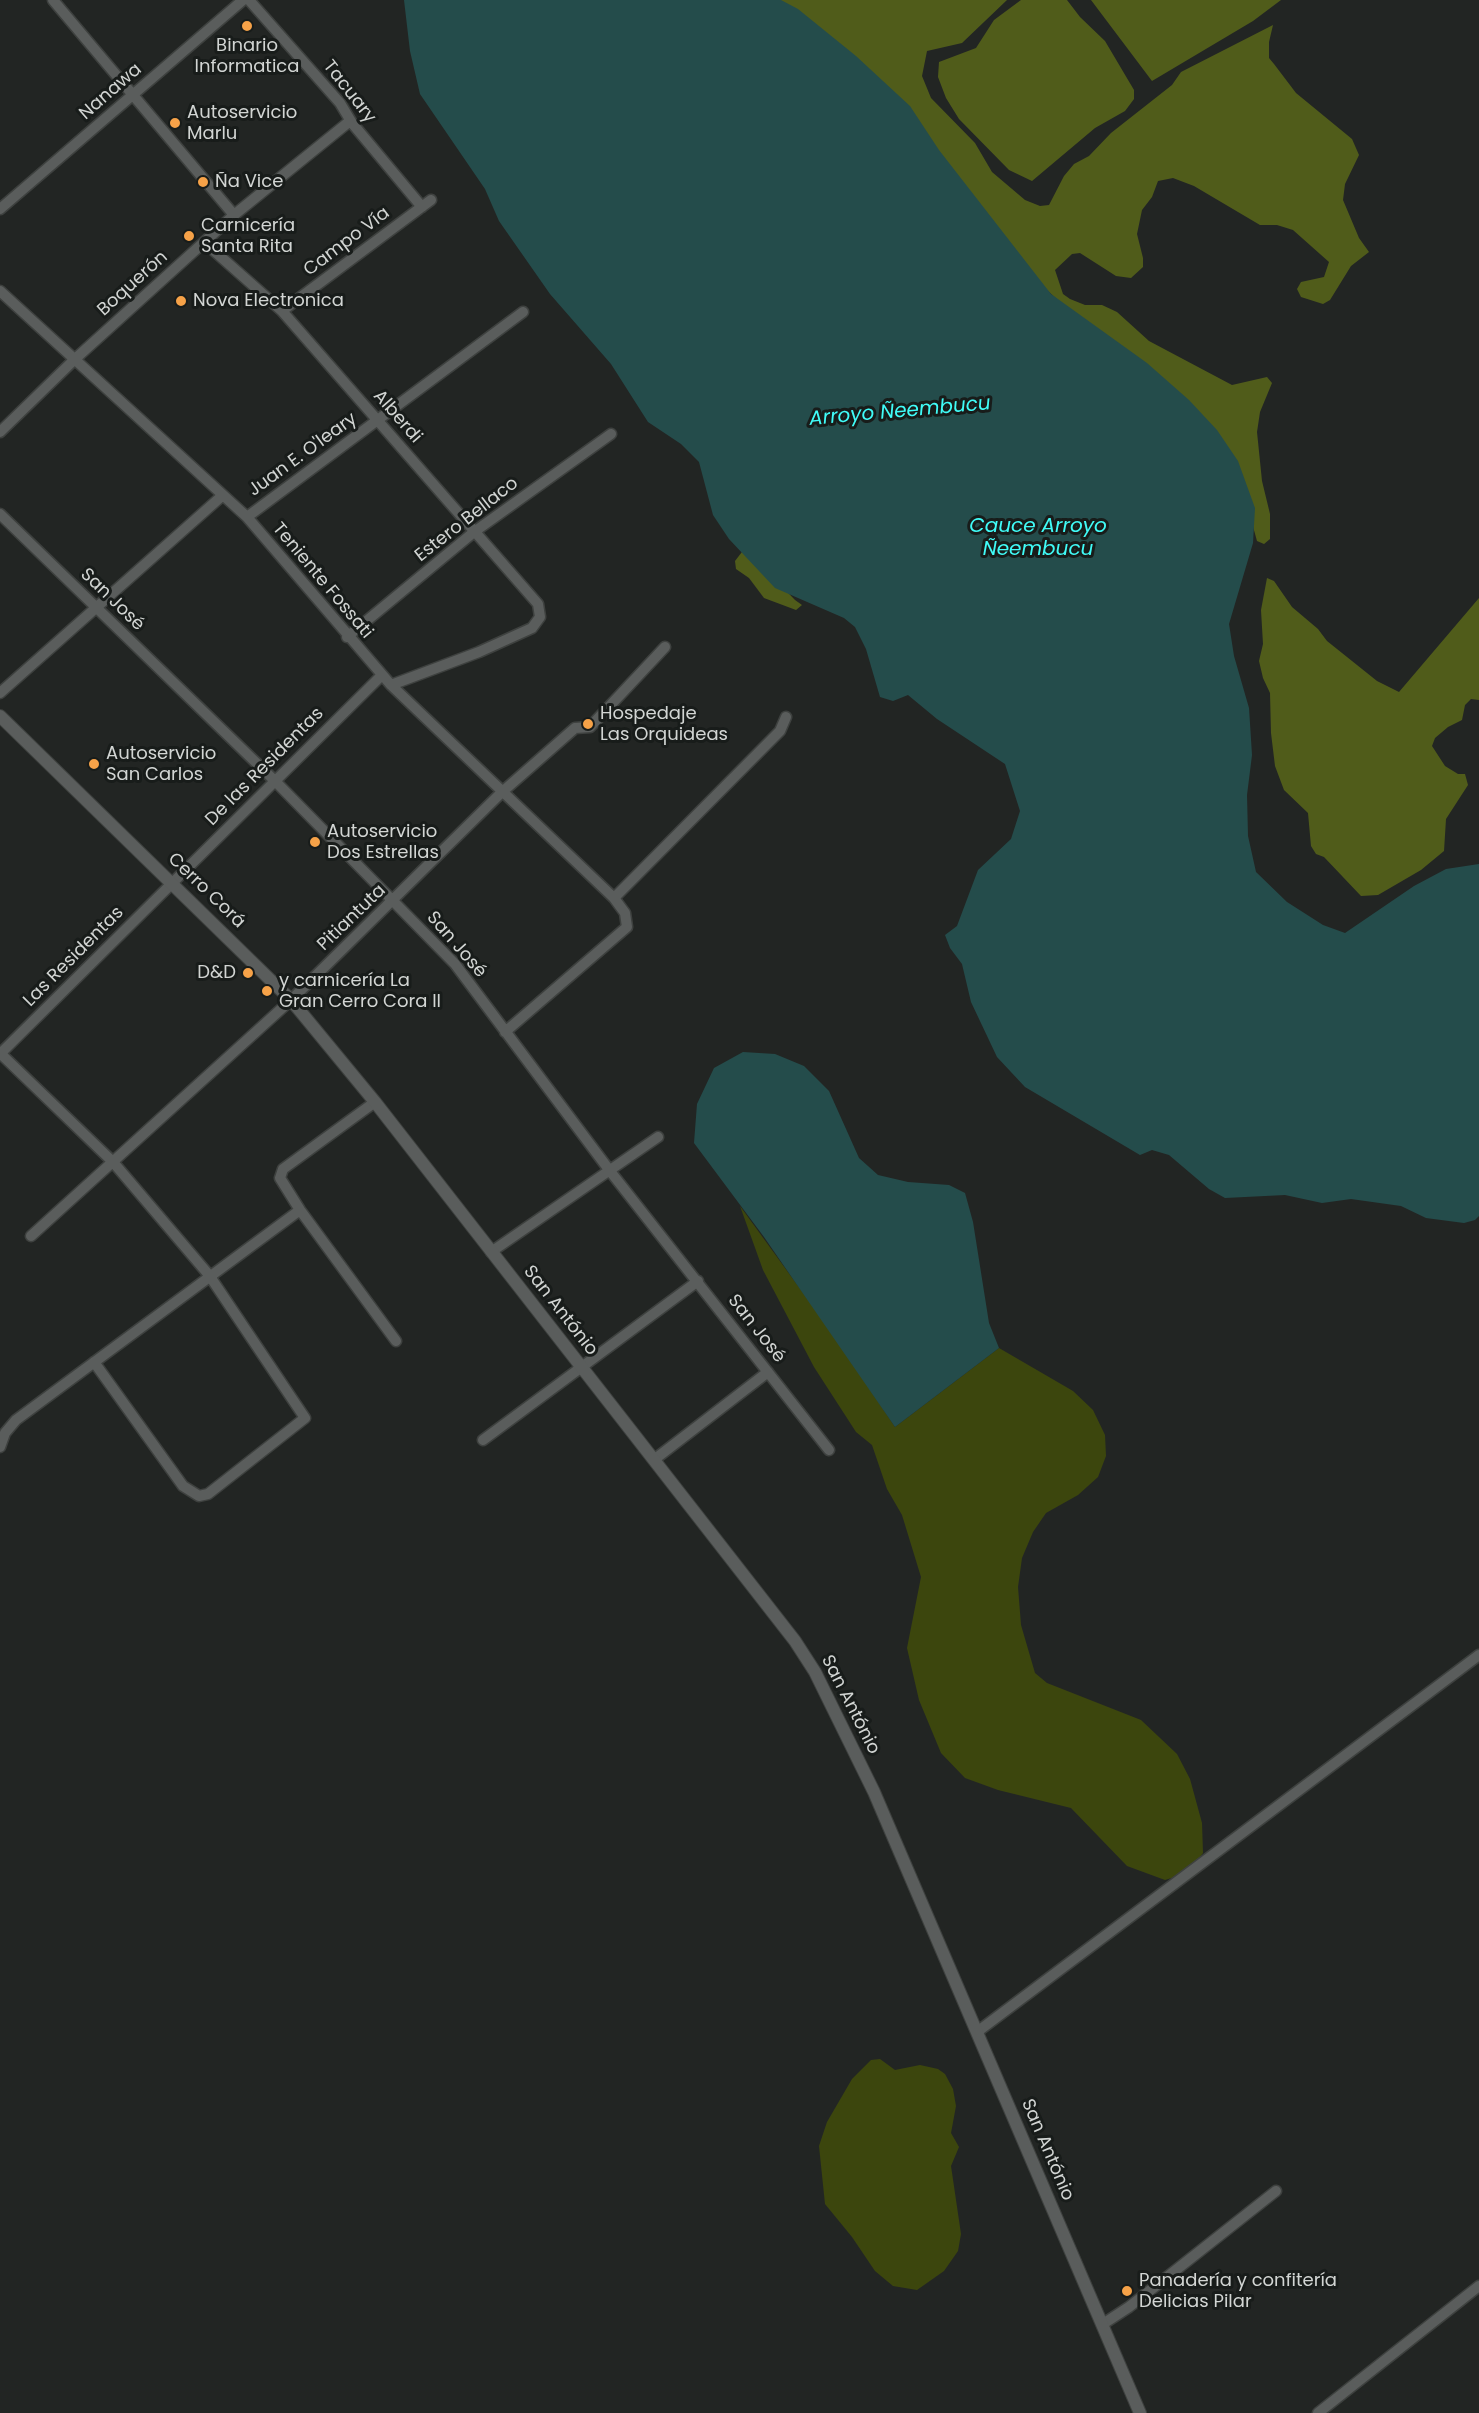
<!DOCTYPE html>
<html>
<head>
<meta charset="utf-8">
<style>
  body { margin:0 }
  canvas { display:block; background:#222523 }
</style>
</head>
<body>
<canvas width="1479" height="2413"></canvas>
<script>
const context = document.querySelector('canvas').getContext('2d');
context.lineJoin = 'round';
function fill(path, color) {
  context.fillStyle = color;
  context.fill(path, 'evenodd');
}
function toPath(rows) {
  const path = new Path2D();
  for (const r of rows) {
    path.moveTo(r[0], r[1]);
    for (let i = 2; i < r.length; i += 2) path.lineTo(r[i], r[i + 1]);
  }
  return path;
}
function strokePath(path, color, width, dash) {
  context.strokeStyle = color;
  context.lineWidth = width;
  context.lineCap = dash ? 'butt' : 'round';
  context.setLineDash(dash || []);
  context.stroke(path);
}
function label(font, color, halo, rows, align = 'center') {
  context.font = font + ' Poppins,sans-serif';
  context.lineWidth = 6;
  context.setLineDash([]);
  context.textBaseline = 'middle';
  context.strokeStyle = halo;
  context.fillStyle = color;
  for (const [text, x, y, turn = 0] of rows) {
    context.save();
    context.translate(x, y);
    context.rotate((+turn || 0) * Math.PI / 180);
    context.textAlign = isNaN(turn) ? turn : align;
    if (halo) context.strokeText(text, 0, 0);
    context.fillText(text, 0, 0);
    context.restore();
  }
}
const green = toPath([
  [740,1206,830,1330,895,1427,999,1348,1073,1391,1093,1410,1105,1435,1106,1456,1098,1477,1078,1495,1046,1513,1033,1532,1022,1558,1018,1587,1021,1625,1035,1673,1047,1683,1141,1720,1177,1754,1190,1779,1202,1823,1203,1853,1188,1873,1165,1880,1127,1866,1071,1808,998,1790,965,1778,941,1753,919,1700,907,1648,921,1577,902,1515,887,1489,872,1445,856,1432,814,1367,763,1270],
  [880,2059,895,2070,920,2065,938,2069,945,2074,953,2089,956,2106,951,2133,959,2147,951,2166,961,2234,958,2251,944,2271,917,2290,893,2286,875,2271,852,2237,825,2204,819,2146,827,2122,852,2079,871,2060]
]);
const forest = toPath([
  [736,0,1007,0,962,43,927,51,922,76,931,98,975,143,992,172,1025,200,1040,206,1049,205,1064,176,1074,164,1089,156,1111,133,1172,85,1181,72,1273,25,1269,42,1269,58,1274,64,1296,93,1352,139,1359,155,1345,184,1343,200,1359,238,1369,252,1351,266,1330,300,1323,304,1301,297,1297,289,1301,282,1324,277,1329,262,1293,230,1277,225,1260,225,1194,186,1173,178,1158,181,1152,197,1142,210,1137,234,1143,258,1143,267,1131,278,1116,276,1080,253,1072,254,1055,270,1063,294,1070,299,1085,305,1102,305,1117,312,1149,341,1232,385,1267,377,1272,383,1260,412,1257,432,1262,481,1270,514,1270,539,1264,544,1257,541,1249,512,1152,388],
  [1021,0,1067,0,1080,17,1105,41,1134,90,1134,99,1125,111,1095,128,1032,181,1009,170,959,119,946,98,938,77,939,62,976,48,994,20],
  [1091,0,1281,0,1253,21,1152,81],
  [745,548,795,600,802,605,796,610,764,598,749,578,736,569,735,561],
  [1267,578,1274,581,1292,607,1318,629,1327,641,1377,681,1399,692,1479,598,1479,700,1471,699,1465,705,1462,720,1448,727,1435,738,1432,746,1445,766,1458,774,1465,774,1468,785,1446,819,1444,851,1421,870,1378,895,1361,896,1324,857,1316,854,1311,846,1308,813,1284,790,1275,766,1271,733,1270,693,1263,678,1259,661,1263,644,1261,610]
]);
const water = toPath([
  [404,0,781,0,798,9,856,56,910,106,939,150,1051,294,1147,363,1189,400,1217,430,1238,461,1255,508,1253,543,1229,624,1234,656,1249,708,1252,755,1247,795,1248,836,1256,872,1287,902,1323,925,1345,933,1414,886,1446,869,1479,864,1479,1216,1475,1220,1464,1223,1426,1218,1401,1206,1351,1199,1322,1203,1285,1195,1225,1198,1209,1189,1169,1155,1152,1150,1140,1155,1025,1087,997,1057,971,1002,962,964,950,948,945,935,957,926,978,870,1011,839,1020,811,1005,764,937,719,908,695,893,701,880,697,866,649,855,627,844,618,775,588,729,539,713,515,699,462,681,444,648,422,611,364,550,294,499,221,485,189,420,94,410,51],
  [743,1052,775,1054,804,1066,829,1091,859,1158,878,1175,908,1182,949,1185,965,1193,973,1222,989,1323,999,1348,895,1427,764,1237,694,1143,697,1104,714,1068]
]);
const minor = toPath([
  [53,0,234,215],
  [249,0,340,103,352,123,422,207],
  [0,209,243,0],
  [204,242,282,311,538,604,540,617,532,628,479,652,391,685],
  [0,291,247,517,391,685,614,898],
  [282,311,431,200],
  [0,432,75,359,234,215,350,121],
  [0,514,275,781,455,964,610,1171,829,1450],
  [247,517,523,312],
  [347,637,474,532,611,434],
  [0,693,223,495],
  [505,1032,627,927,625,913,614,898,780,731,786,717],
  [0,1053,113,1162,209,1275,305,1418,208,1494,199,1496,183,1486,94,1362],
  [0,1054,382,675],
  [375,1102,283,1169,280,1178,300,1210,396,1341],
  [31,1236,291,1000,501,793,575,728,590,727,665,647],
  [491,1252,658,1137],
  [483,1440,698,1281],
  [0,1447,5,1433,16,1420,300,1210],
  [655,1459,768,1372],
  [977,2032,1479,1655],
  [1103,2324,1129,2307,1276,2191],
  [1318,2413,1479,2286]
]);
const tertiary = toPath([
  [0,716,291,1000,375,1102,795,1641,815,1672,874,1792,1140,2413]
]);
const markers = [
  [247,26,6,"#f6a248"],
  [175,123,6,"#f6a248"],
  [203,182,6,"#f6a248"],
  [189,236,6,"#f6a248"],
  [181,301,6,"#f6a248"],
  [588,724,6,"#f6a248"],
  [94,764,6,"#f6a248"],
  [315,842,6,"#f6a248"],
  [248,973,6,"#f6a248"],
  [267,991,6,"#f6a248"],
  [1127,2291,6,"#f6a248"]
];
const poiNames = [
  ["Binario",247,46,"center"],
  ["Informatica",247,67,"center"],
  ["Autoservicio",187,113],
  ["Marlu",187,134],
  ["Ña Vice",215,182],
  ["Carnicería",201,226],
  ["Santa Rita",201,247],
  ["Nova Electronica",193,301],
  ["Hospedaje",600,714],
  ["Las Orquideas",600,735],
  ["Autoservicio",106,754],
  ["San Carlos",106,775],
  ["Autoservicio",327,832],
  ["Dos Estrellas",327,853],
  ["D&D",236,973,"right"],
  ["y carnicería La",279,981],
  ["Gran Cerro Cora II",279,1002],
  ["Panadería y confitería",1139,2281],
  ["Delicias Pilar",1139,2302]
];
const streetNames = [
  ["Nanawa",111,92,-41],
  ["Tacuary",349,92,52],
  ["Campo Vía",347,242,-37],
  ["Boquerón",133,284,-42],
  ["Alberdi",397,417,49],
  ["Juan E. O'leary",303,455,-36],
  ["Estero Bellaco",467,520,-38],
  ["Teniente Fossati",322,581,50],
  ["San José",112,600,44],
  ["De las Residentas",265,767,-45],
  ["Cerro Corá",206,891,44],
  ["Pitiantuta",352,918,-44],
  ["San José",456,945,49],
  ["Las Residentas",74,957,-45],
  ["San António",560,1311,52],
  ["San José",756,1329,52],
  ["San António",850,1705,63],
  ["San António",1047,2150,67]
];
const waterNames = [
  ["Arroyo Ñeembucu",900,412,-5],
  ["Cauce Arroyo",1038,527],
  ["Ñeembucu",1038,550]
];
fill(green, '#3c460d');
fill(forest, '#505c1a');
fill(water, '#244c4b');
strokePath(minor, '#3e413f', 13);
strokePath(tertiary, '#3e413f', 14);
strokePath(minor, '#5a5d5c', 10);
strokePath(tertiary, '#5a5d5c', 12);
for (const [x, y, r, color] of markers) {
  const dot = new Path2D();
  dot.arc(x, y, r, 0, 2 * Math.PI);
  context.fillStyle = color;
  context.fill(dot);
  strokePath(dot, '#181c1a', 2);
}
label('18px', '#d2d5d3', '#181c1a', poiNames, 'left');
label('18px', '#d2d5d3', '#181c1a', streetNames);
label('italic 20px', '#40fbf7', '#181c1a', waterNames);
</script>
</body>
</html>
